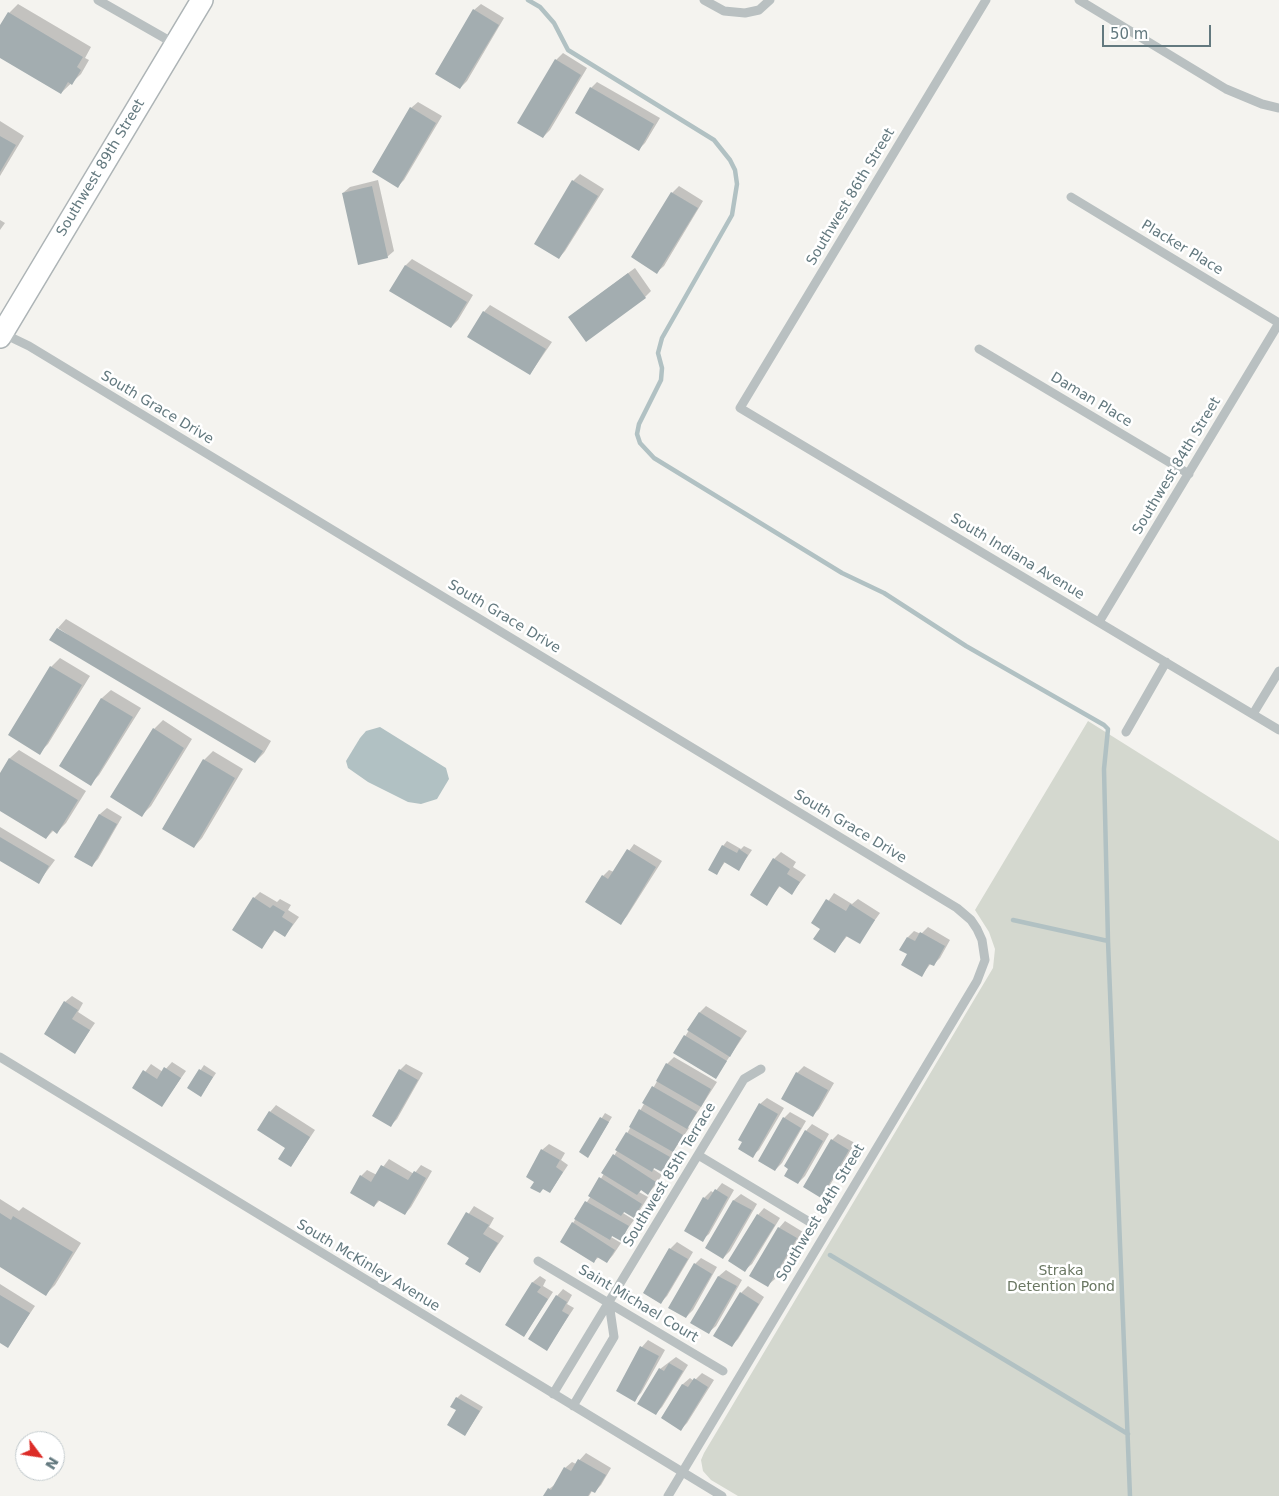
<!DOCTYPE html>
<html>
<head>
<meta charset="utf-8">
<style>
  body { margin:0 }
  #map { position:relative; width:1279px; height:1496px; overflow:hidden; background:#f4f3ef; font-family:"DejaVu Sans",sans-serif }
  canvas { display:block }
  .north { position:absolute; left:15px; top:1431px; width:50px; height:50px; box-sizing:border-box; background:#fff; border:1px solid #c1c9cc; border-radius:50%; rotate:121deg; font-size:14px; font-weight:700; line-height:20px; text-align:center; color:#63797f }
  .north::after { content:''; display:block; margin:auto; width:18px; height:22px; background:#dc2c27; clip-path:polygon(50% 0,100% 100%,50% 72%,0 100%) }
  .scale { position:absolute; left:1102px; top:25px; width:109px; height:22px; box-sizing:border-box; border:2px solid #63797f; border-top:0; padding-left:6px; font-size:15px; line-height:18px; white-space:nowrap; color:#63797f; -webkit-text-stroke:4px #fff; paint-order:stroke }
</style>
</head>
<body>
<div id="map">
<canvas width="1279" height="1496"></canvas>
<div class="north">N</div>
<div class="scale">50 m</div>
</div>
<script>
const context = document.querySelector('canvas').getContext('2d');
context.lineJoin = 'round';
function fill(path, color) {
  context.fillStyle = color;
  context.fill(path, 'evenodd');
}
function toPath(rows) {
  const path = new Path2D();
  for (const r of rows) {
    path.moveTo(r[0], r[1]);
    for (let i = 2; i < r.length; i += 2) path.lineTo(r[i], r[i + 1]);
  }
  return path;
}
function strokePath(path, color, width, dash) {
  context.strokeStyle = color;
  context.lineWidth = width;
  context.lineCap = dash ? 'butt' : 'round';
  context.setLineDash(dash || []);
  context.stroke(path);
}
function label(font, color, halo, rows, align = 'center') {
  context.font = font + ' "DejaVu Sans",sans-serif';
  context.lineWidth = 5;
  context.setLineDash([]);
  context.textBaseline = 'middle';
  context.strokeStyle = halo;
  context.fillStyle = color;
  for (const [text, x, y, turn = 0] of rows) {
    context.save();
    context.translate(x, y);
    context.rotate((+turn || 0) * Math.PI / 180);
    context.textAlign = isNaN(turn) ? turn : align;
    if (halo) context.strokeText(text, 0, 0);
    context.fillText(text, 0, 0);
    context.restore();
  }
}
const green = toPath([
  [1088,721,1279,841,1279,1496,738,1496,711,1480,703,1471,701,1460,704,1453,993,968,995,949,989,932,975,910]
]);
const water = toPath([
  [380,727,446,768,449,779,437,799,421,804,408,802,368,782,348,768,346,761,360,738,366,731]
]);
const shadow = toPath([
  [18,4,91,47,85,58,89,60,81,74,61,93,0,56,0,27,9,13],
  [481,4,504,18,467,81,460,88,474,10],
  [563,53,587,68,550,130,543,137,519,122,556,60],
  [597,82,660,118,645,143,639,149,591,88],
  [418,102,442,116,404,180,398,186,411,108],
  [0,121,24,136,0,176],
  [580,174,604,189,565,251,559,258,536,244,573,181],
  [378,180,394,251,387,257,343,193,350,187],
  [679,186,703,201,664,266,657,272,633,257,672,193],
  [0,220,5,223,0,230],
  [412,259,473,295,458,320,451,327,391,291,406,265],
  [635,268,651,291,645,297,569,317],
  [490,305,552,342,530,374,484,312],
  [66,619,271,741,264,753,255,762,58,628],
  [60,658,90,676,48,744,39,753,51,667],
  [111,690,141,708,99,775,90,784,61,766,102,698],
  [163,720,192,739,151,806,142,815,154,729],
  [19,750,86,791,66,823,57,832,54,830,46,838,0,810,0,775,10,758],
  [213,751,243,769,202,838,194,847,204,760],
  [107,808,122,817,98,859,91,866,75,856,100,814],
  [0,827,55,860,38,883,0,860],
  [727,841,741,849,744,846,752,850,739,869,725,862,717,873,723,846],
  [634,844,662,861,627,916,621,923,603,876,609,870,614,872],
  [781,852,796,862,793,867,806,875,792,893,780,886,766,904,774,859],
  [260,892,277,902,280,899,291,905,288,910,299,917,285,936,275,930,262,947,254,898],
  [834,893,852,904,858,899,880,913,859,942,848,935,835,951,821,928,813,923],
  [928,927,950,940,940,958,933,965,931,963,922,975,909,954,908,937,914,931,921,934],
  [72,996,83,1003,78,1012,95,1023,75,1052,65,1002],
  [706,1006,747,1031,715,1078,675,1053,700,1012],
  [674,1057,717,1082,688,1127,689,1128,674,1150,668,1164,661,1170,655,1167,653,1169,662,1175,654,1187,648,1193,642,1189,639,1192,648,1197,640,1210,634,1216,625,1211,623,1213,634,1220,620,1239,613,1235,611,1237,621,1243,613,1255,607,1262,599,1257,594,1261,573,1223,591,1196,667,1064],
  [172,1062,186,1071,162,1105,134,1087,151,1064,163,1072],
  [406,1064,423,1073,397,1119,391,1125,400,1070],
  [204,1065,216,1073,204,1091,189,1088],
  [804,1066,834,1083,819,1109,813,1115,797,1073],
  [767,1098,784,1108,759,1150,752,1156,760,1104],
  [276,1105,315,1130,291,1166,286,1147,270,1112],
  [790,1112,806,1121,782,1163,775,1170,784,1118],
  [605,1113,612,1117,588,1156,580,1152],
  [812,1124,829,1134,805,1176,798,1183,790,1168,806,1131],
  [838,1134,855,1143,827,1190,821,1196,832,1140],
  [549,1144,565,1153,561,1160,568,1165,550,1192,536,1181,542,1150],
  [389,1159,414,1174,421,1165,432,1171,411,1207,405,1214,380,1200,374,1206,361,1176,367,1170,377,1175],
  [722,1183,734,1190,709,1234,702,1240,704,1198,711,1191,714,1193],
  [741,1194,757,1204,730,1251,723,1258,707,1248,734,1200],
  [0,1199,19,1211,23,1207,81,1243,55,1285,46,1294,0,1266],
  [474,1206,494,1218,489,1227,504,1236,480,1271,471,1257,448,1244],
  [764,1208,780,1218,752,1264,745,1270,758,1215],
  [785,1221,803,1232,775,1279,768,1285,779,1228],
  [677,1242,693,1252,667,1296,660,1303,644,1293,670,1249],
  [701,1258,717,1267,693,1310,686,1317,695,1264],
  [726,1270,742,1280,716,1326,709,1332,692,1322,719,1276],
  [540,1276,546,1280,543,1286,553,1292,524,1336,507,1325,533,1282],
  [0,1284,35,1306,8,1346,0,1341],
  [748,1286,764,1297,738,1339,731,1346,715,1335,741,1293],
  [563,1289,572,1295,567,1304,574,1308,547,1349,557,1296],
  [648,1340,665,1350,641,1393,634,1400,642,1347],
  [676,1357,688,1365,662,1407,655,1414,660,1369],
  [702,1373,714,1380,687,1423,681,1429,662,1418,683,1384,690,1378,694,1381],
  [461,1394,483,1407,465,1435,457,1409,457,1398],
  [586,1453,611,1468,601,1485,594,1492,592,1491,589,1496,544,1496,549,1489,557,1483,565,1468,572,1462,576,1464]
]);
const stream = toPath([
  [528,0,540,7,554,23,568,50,714,140,730,160,735,170,737,184,732,215,662,338,658,353,662,368,661,380,639,424,637,434,640,443,654,458,842,573,884,593,966,646,1104,725,1108,729,1104,769,1108,941,1130,1496],
  [1013,920,1108,941],
  [830,1255,1128,1434]
]);
const building = toPath([
  [473,9,499,25,460,89,435,74],
  [8,12,83,57,77,67,81,70,72,85,68,82,61,94,0,58,0,25],
  [555,59,581,75,543,138,517,123],
  [590,87,654,124,639,151,575,113],
  [410,107,436,123,398,188,372,172],
  [0,136,16,145,0,172],
  [572,180,598,196,559,259,534,244],
  [372,186,388,258,358,265,342,193],
  [671,192,698,208,657,274,631,257],
  [405,265,467,302,451,328,389,291],
  [628,273,646,298,586,342,568,317],
  [483,311,546,349,530,375,467,337],
  [57,628,263,751,255,763,49,640],
  [50,666,82,685,40,755,8,735],
  [101,698,133,717,91,786,59,766],
  [153,728,184,748,142,817,110,797],
  [9,758,78,800,57,834,52,830,46,839,0,811,0,773],
  [203,759,235,778,194,848,162,829],
  [99,814,117,824,92,867,74,857],
  [0,837,49,866,39,884,0,861],
  [722,845,737,853,739,849,748,855,739,871,724,862,717,875,708,870],
  [627,849,656,867,621,925,585,902,602,875,608,879],
  [773,858,790,869,787,874,800,882,792,895,779,886,767,906,750,895],
  [253,897,270,908,273,905,285,912,282,917,293,924,285,937,274,930,262,949,232,930],
  [826,899,846,911,850,904,875,920,860,944,846,936,835,953,813,939,820,929,811,923],
  [920,932,945,946,934,966,929,964,922,977,901,965,907,954,899,950,907,937,915,941],
  [64,1001,78,1010,72,1019,90,1030,75,1054,44,1034],
  [699,1012,741,1038,730,1057,687,1030],
  [684,1035,727,1061,716,1079,673,1053],
  [666,1063,711,1089,701,1107,656,1081],
  [164,1067,181,1078,162,1107,132,1088,143,1070,157,1079],
  [199,1069,213,1077,201,1097,187,1088],
  [399,1069,418,1080,391,1127,372,1116],
  [796,1072,828,1090,813,1117,781,1099],
  [652,1086,697,1112,687,1129,642,1103],
  [759,1103,778,1114,753,1158,738,1149,742,1142,738,1140],
  [639,1109,683,1135,673,1152,629,1127],
  [269,1111,310,1137,291,1167,278,1159,285,1148,257,1130],
  [600,1117,609,1122,588,1158,579,1152],
  [783,1117,801,1128,775,1171,758,1161],
  [805,1130,823,1141,798,1184,784,1176,788,1169,784,1166],
  [626,1132,670,1157,662,1172,654,1168,652,1172,615,1150],
  [831,1139,849,1150,821,1198,803,1187],
  [541,1149,560,1160,556,1167,563,1172,550,1193,543,1189,540,1193,530,1188,534,1182,526,1177],
  [613,1154,656,1182,648,1195,641,1190,637,1195,601,1173],
  [381,1165,408,1180,414,1171,426,1178,405,1215,378,1200,374,1207,350,1193,360,1175,371,1182],
  [599,1177,642,1204,634,1218,624,1212,621,1216,588,1196],
  [715,1189,728,1197,703,1242,684,1231,703,1197,708,1200],
  [733,1200,752,1210,723,1259,705,1248],
  [585,1201,629,1226,621,1241,612,1236,610,1240,574,1219],
  [466,1212,489,1225,483,1234,498,1243,480,1273,465,1264,469,1258,447,1244],
  [0,1213,11,1220,13,1216,73,1252,46,1296,0,1267],
  [757,1214,775,1225,745,1272,728,1261],
  [572,1222,615,1250,607,1263,597,1257,594,1263,560,1242],
  [778,1227,797,1238,768,1287,749,1276],
  [669,1248,688,1259,661,1304,643,1293],
  [694,1263,712,1274,686,1318,668,1308],
  [718,1276,737,1286,709,1334,690,1323],
  [532,1282,541,1287,537,1292,548,1299,524,1337,505,1325],
  [740,1292,759,1304,732,1347,713,1336],
  [0,1295,30,1313,8,1348,0,1343],
  [556,1295,567,1302,562,1311,569,1315,547,1351,528,1339],
  [640,1346,659,1356,635,1402,616,1391],
  [669,1363,683,1371,656,1415,637,1404,659,1368,664,1371],
  [694,1378,708,1387,681,1431,661,1418,682,1384,688,1387],
  [456,1397,480,1411,465,1436,447,1425,456,1410,450,1407],
  [578,1459,606,1475,595,1493,591,1491,588,1496,543,1496,548,1488,551,1490,564,1467,571,1471]
]);
const minor = toPath([
  [98,0,175,44],
  [704,0,724,11,745,13,759,10,770,0],
  [986,0,740,408,1279,730],
  [1079,0,1226,89,1262,104,1279,108],
  [1071,197,1279,323,1099,622],
  [2,333,29,346,957,908,971,920,977,929,982,940,985,960,977,981,668,1496],
  [979,349,1189,474],
  [1253,714,1279,671],
  [1126,732,1166,662],
  [0,1057,722,1496],
  [698,1155,808,1221],
  [538,1261,723,1371],
  [553,1394,744,1079,761,1069],
  [573,1406,614,1337,609,1303]
]);
const major = toPath([
  [0,337,202,0]
]);
const streetNames = [
  ["Southwest 89th Street",101,168,-59],
  ["Southwest 86th Street",851,197,-59],
  ["Placker Place",1182,248,31],
  ["Daman Place",1091,400,31],
  ["South Grace Drive",157,408,31],
  ["Southwest 84th Street",1177,466,-59],
  ["South Indiana Avenue",1017,557,31],
  ["South Grace Drive",504,617,31],
  ["South Grace Drive",850,827,31],
  ["Southwest 85th Terrace",670,1175,-59],
  ["Southwest 84th Street",821,1213,-59],
  ["South McKinley Avenue",368,1266,31],
  ["Saint Michael Court",638,1304,31]
];
const parkNames = [
  ["Straka",1061,1271],
  ["Detention Pond",1061,1287]
];
fill(green, '#d4d8cf');
fill(water, '#b1c1c3');
fill(shadow, '#0003');
strokePath(stream, '#b1c1c3', 4.5);
fill(building, '#a3adb0');
strokePath(major, '#adb4b6', 24);
strokePath(minor, '#b9c0c1', 9);
strokePath(major, '#fff', 21);
label('14px', '#63797f', '#fff', streetNames);
label('14px', '#6a7762', '#fff', parkNames);
</script>
</body>
</html>
